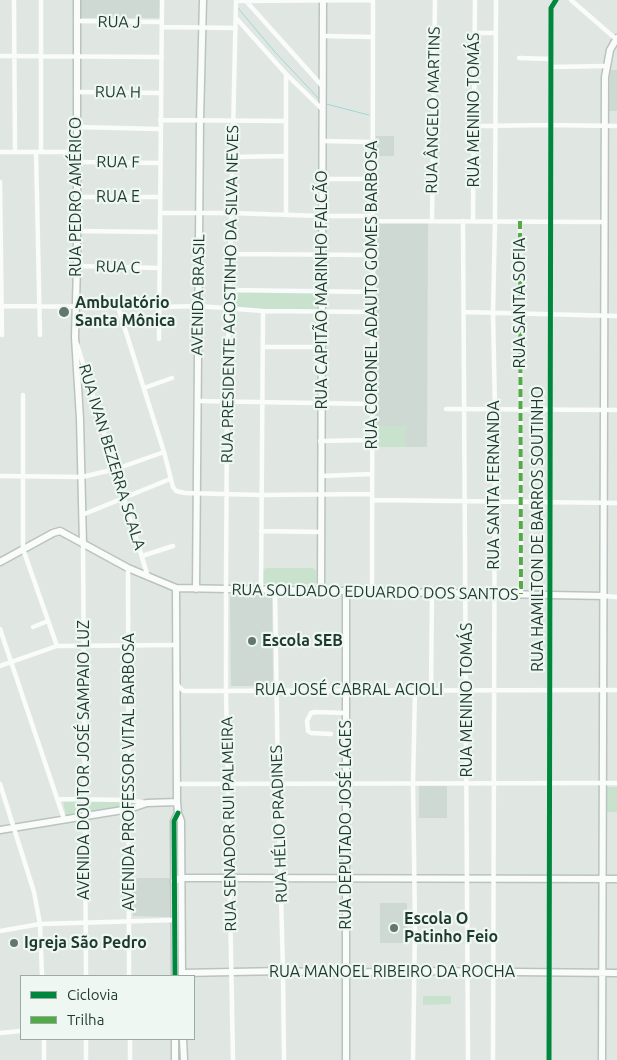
<!DOCTYPE html>
<html>
<head>
<meta charset="utf-8">
<style>
  body { margin:0 }
  #map { position:relative; width:617px; height:1060px; overflow:hidden; background:#e0e7e3; font-family:Ubuntu,sans-serif }
  canvas { display:block }
  .legend { position:absolute; left:20px; top:975px; width:175px; height:65px; box-sizing:border-box; background:#eef7f1; border:1px solid #9baba3; margin:0; padding:6px 9px; list-style:none; font-size:15px; color:#1e3a2f }
  .legend li { display:flex; align-items:center; gap:10px; height:25px }
  .legend b { width:25px; border:1px solid #9baba3 }
</style>
</head>
<body>
<div id="map">
<canvas width="617" height="1060"></canvas>
<ul class="legend">
<li><b style="height:6px;background:#00873e"></b>Ciclovia</li>
<li><b style="height:6px;background:#52ac45"></b>Trilha</li>
</ul>
</div>
<script>
const context = document.querySelector('canvas').getContext('2d');
context.lineJoin = 'round';
function fill(path, color) {
  context.fillStyle = color;
  context.fill(path, 'evenodd');
}
function toPath(rows) {
  const path = new Path2D();
  for (const r of rows) {
    path.moveTo(r[0], r[1]);
    for (let i = 2; i < r.length; i += 2) path.lineTo(r[i], r[i + 1]);
  }
  return path;
}
function strokePath(path, color, width, dash) {
  context.strokeStyle = color;
  context.lineWidth = width;
  context.lineCap = dash ? 'butt' : 'round';
  context.setLineDash(dash || []);
  context.stroke(path);
}
function label(font, color, halo, rows, align = 'center') {
  context.font = font + ' Ubuntu,sans-serif';
  context.lineWidth = 4.5;
  context.setLineDash([]);
  context.textBaseline = 'middle';
  context.strokeStyle = halo;
  context.fillStyle = color;
  for (const [text, x, y, turn = 0] of rows) {
    context.save();
    context.translate(x, y);
    context.rotate((+turn || 0) * Math.PI / 180);
    context.textAlign = isNaN(turn) ? turn : align;
    if (halo) context.strokeText(text, 0, 0);
    context.fillText(text, 0, 0);
    context.restore();
  }
}
const built = toPath([
  [80,0,160,0,160,18,79,18],
  [610,70,617,70,617,111,609,111],
  [376,136,394,136,394,156,376,156],
  [376,221,428,221,427,447,375,447],
  [230,595,272,595,273,686,231,686],
  [419,786,447,786,447,818,419,818],
  [133,878,170,878,170,917,133,916],
  [380,903,407,903,407,943,380,943]
]);
const green = toPath([
  [229,290,322,290,322,311,228,308],
  [377,426,406,426,406,447,377,447],
  [266,568,313,568,316,571,316,582,313,584,264,584,263,581,263,570],
  [607,787,617,787,617,812,607,812],
  [63,800,80,800,81,814,66,816],
  [88,800,126,802,126,805,89,813,86,806],
  [423,996,451,996,451,1004,423,1005]
]);
const stream = toPath([
  [238,8,274,51,320,100],
  [326,104,369,115]
]);
const street = toPath([
  [14,0,15,151],
  [571,0,616,39],
  [236,1,373,0],
  [246,1,323,87],
  [236,18,286,74,323,110],
  [76,21,162,22],
  [162,27,236,28],
  [475,33,495,33],
  [323,36,373,37],
  [0,56,162,57],
  [519,58,551,59],
  [551,67,606,66],
  [286,74,286,215],
  [76,92,161,93],
  [160,120,285,121],
  [474,126,551,125,617,126],
  [76,127,160,129],
  [323,141,372,142],
  [0,152,76,152],
  [36,152,40,335],
  [41,152,41,0],
  [232,157,286,156],
  [77,162,160,163],
  [322,179,372,179],
  [0,182,2,335],
  [76,197,160,197],
  [160,213,230,213,322,216,372,216],
  [432,220,435,0],
  [372,221,605,222],
  [463,221,468,1060],
  [473,221,475,0],
  [520,221,521,594],
  [77,231,160,232],
  [231,254,372,255],
  [77,266,159,268],
  [229,290,372,292],
  [0,306,159,307,198,306,263,311,372,312],
  [118,307,164,452,173,487,176,491,185,493,261,495,372,494],
  [464,312,617,316],
  [159,339,162,0],
  [77,344,148,577],
  [263,347,321,347],
  [144,388,172,378],
  [23,395,23,549,57,646],
  [197,401,372,404],
  [446,409,617,410],
  [320,441,371,440],
  [0,476,82,477,116,469,164,452],
  [321,476,372,474],
  [372,500,617,503],
  [82,515,170,479],
  [261,531,321,532],
  [83,544,86,976],
  [142,556,173,546],
  [128,568,129,976],
  [261,589,263,311],
  [275,589,278,784,283,971,284,1060],
  [372,591,373,0],
  [604,596,617,597],
  [33,627,48,621],
  [0,629,64,819],
  [0,666,57,646,176,645],
  [177,684,179,687,184,691,617,690],
  [431,690,432,592],
  [331,734,311,733,308,731,307,721,311,713,315,712,346,713],
  [0,784,34,892,40,924,42,976],
  [177,784,617,783],
  [58,799,129,800,146,803],
  [0,931,40,924,175,920],
  [0,1033,21,1031],
  [86,1039,86,1060],
  [130,1039,130,1060],
  [44,1060,44,1039],
  [233,1060,226,691,226,589,227,401,236,0],
  [413,1060,415,925,413,784,415,690],
  [493,1060,495,409,493,313,495,221,496,0],
  [549,1060,551,8,556,0]
]);
const secondary = toPath([
  [77,0,77,266,75,337,80,419,83,544],
  [0,562,53,533,60,531,128,568,176,588,604,596],
  [176,588,177,802,178,813,181,821,182,976],
  [196,589,200,121,203,0],
  [321,590,323,0],
  [0,830,129,809,147,803,177,802],
  [174,881,181,878,231,878,617,879],
  [182,973,283,971,345,973,415,971,617,973],
  [175,976,174,821,178,813],
  [175,1039,175,1060],
  [183,1039,184,1060],
  [346,1060,346,590],
  [602,1060,605,77,610,50,617,38]
]);
const quiet = toPath([
  [520,221,521,594]
]);
const cycleway = toPath([
  [175,976,174,821,178,813],
  [549,1060,551,8,556,0]
]);
const markers = [
  [64,312,6,"#62776e"],
  [252,641,5,"#62776e"],
  [394,928,5,"#62776e"],
  [14,943,5,"#62776e"]
];
const streetNames = [
  ["RUA J",119,22,1],
  ["RUA H",118,92,1],
  ["RUA ÂNGELO MARTINS",433,110,-89],
  ["RUA MENINO TOMÁS",474,110,-90],
  ["RUA F",118,162,1],
  ["RUA PEDRO AMÉRICO",76,197,-90],
  ["RUA E",118,197],
  ["RUA C",118,267,2],
  ["RUA CAPITÃO MARINHO FALCÃO",322,290,-90],
  ["RUA PRESIDENTE AGOSTINHO DA SILVA NEVES",230,294,-89],
  ["AVENIDA BRASIL",198,295,-89],
  ["RUA CORONEL ADAUTO GOMES BARBOSA",372,295,-90],
  ["RUA SANTA SOFIA",520,303,-90],
  ["RUA IVAN BEZERRA SCALA",112,457,73],
  ["RUA SANTA FERNANDA",494,485,-90],
  ["RUA HAMILTON DE BARROS SOUTINHO",538,529,-90],
  ["RUA SOLDADO EDUARDO DOS SANTOS",375,592,1],
  ["RUA JOSÉ CABRAL ACIOLI",349,690],
  ["RUA MENINO TOMÁS",467,700,-90],
  ["AVENIDA DOUTOR JOSÉ SAMPAIO LUZ",84,760,-90],
  ["AVENIDA PROFESSOR VITAL BARBOSA",129,772,-90],
  ["RUA SENADOR RUI PALMEIRA",229,824,-91],
  ["RUA HÉLIO PRADINES",279,824,-92],
  ["RUA DEPUTADO JOSÉ LAGES",346,825,-90],
  ["RUA MANOEL RIBEIRO DA ROCHA",392,972]
];
const poiNames = [
  ["Ambulatório",75,303],
  ["Santa Mônica",75,321],
  ["Escola SEB",262,641],
  ["Escola O",404,919],
  ["Patinho Feio",404,937],
  ["Igreja São Pedro",24,943]
];
fill(built, '#ced9d3');
fill(green, '#c8e2cd');
strokePath(stream, '#9ed6d7', 1);
strokePath(secondary, '#b9c4be', 9);
strokePath(street, '#fafbfb', 4.5);
strokePath(secondary, '#fafbfb', 6);
strokePath(quiet, '#52ac45', 4, [8, 4]);
strokePath(cycleway, '#00873e', 5);
for (const [x, y, r, color] of markers) {
  const dot = new Path2D();
  dot.arc(x, y, r, 0, 2 * Math.PI);
  context.fillStyle = color;
  context.fill(dot);
  strokePath(dot, '#eef7f1', 2);
}
label('16px', '#1e3a2f', '#eef7f1', streetNames);
label('bold 16px', '#1e3a2f', '#eef7f1', poiNames, 'left');
</script>
</body>
</html>
